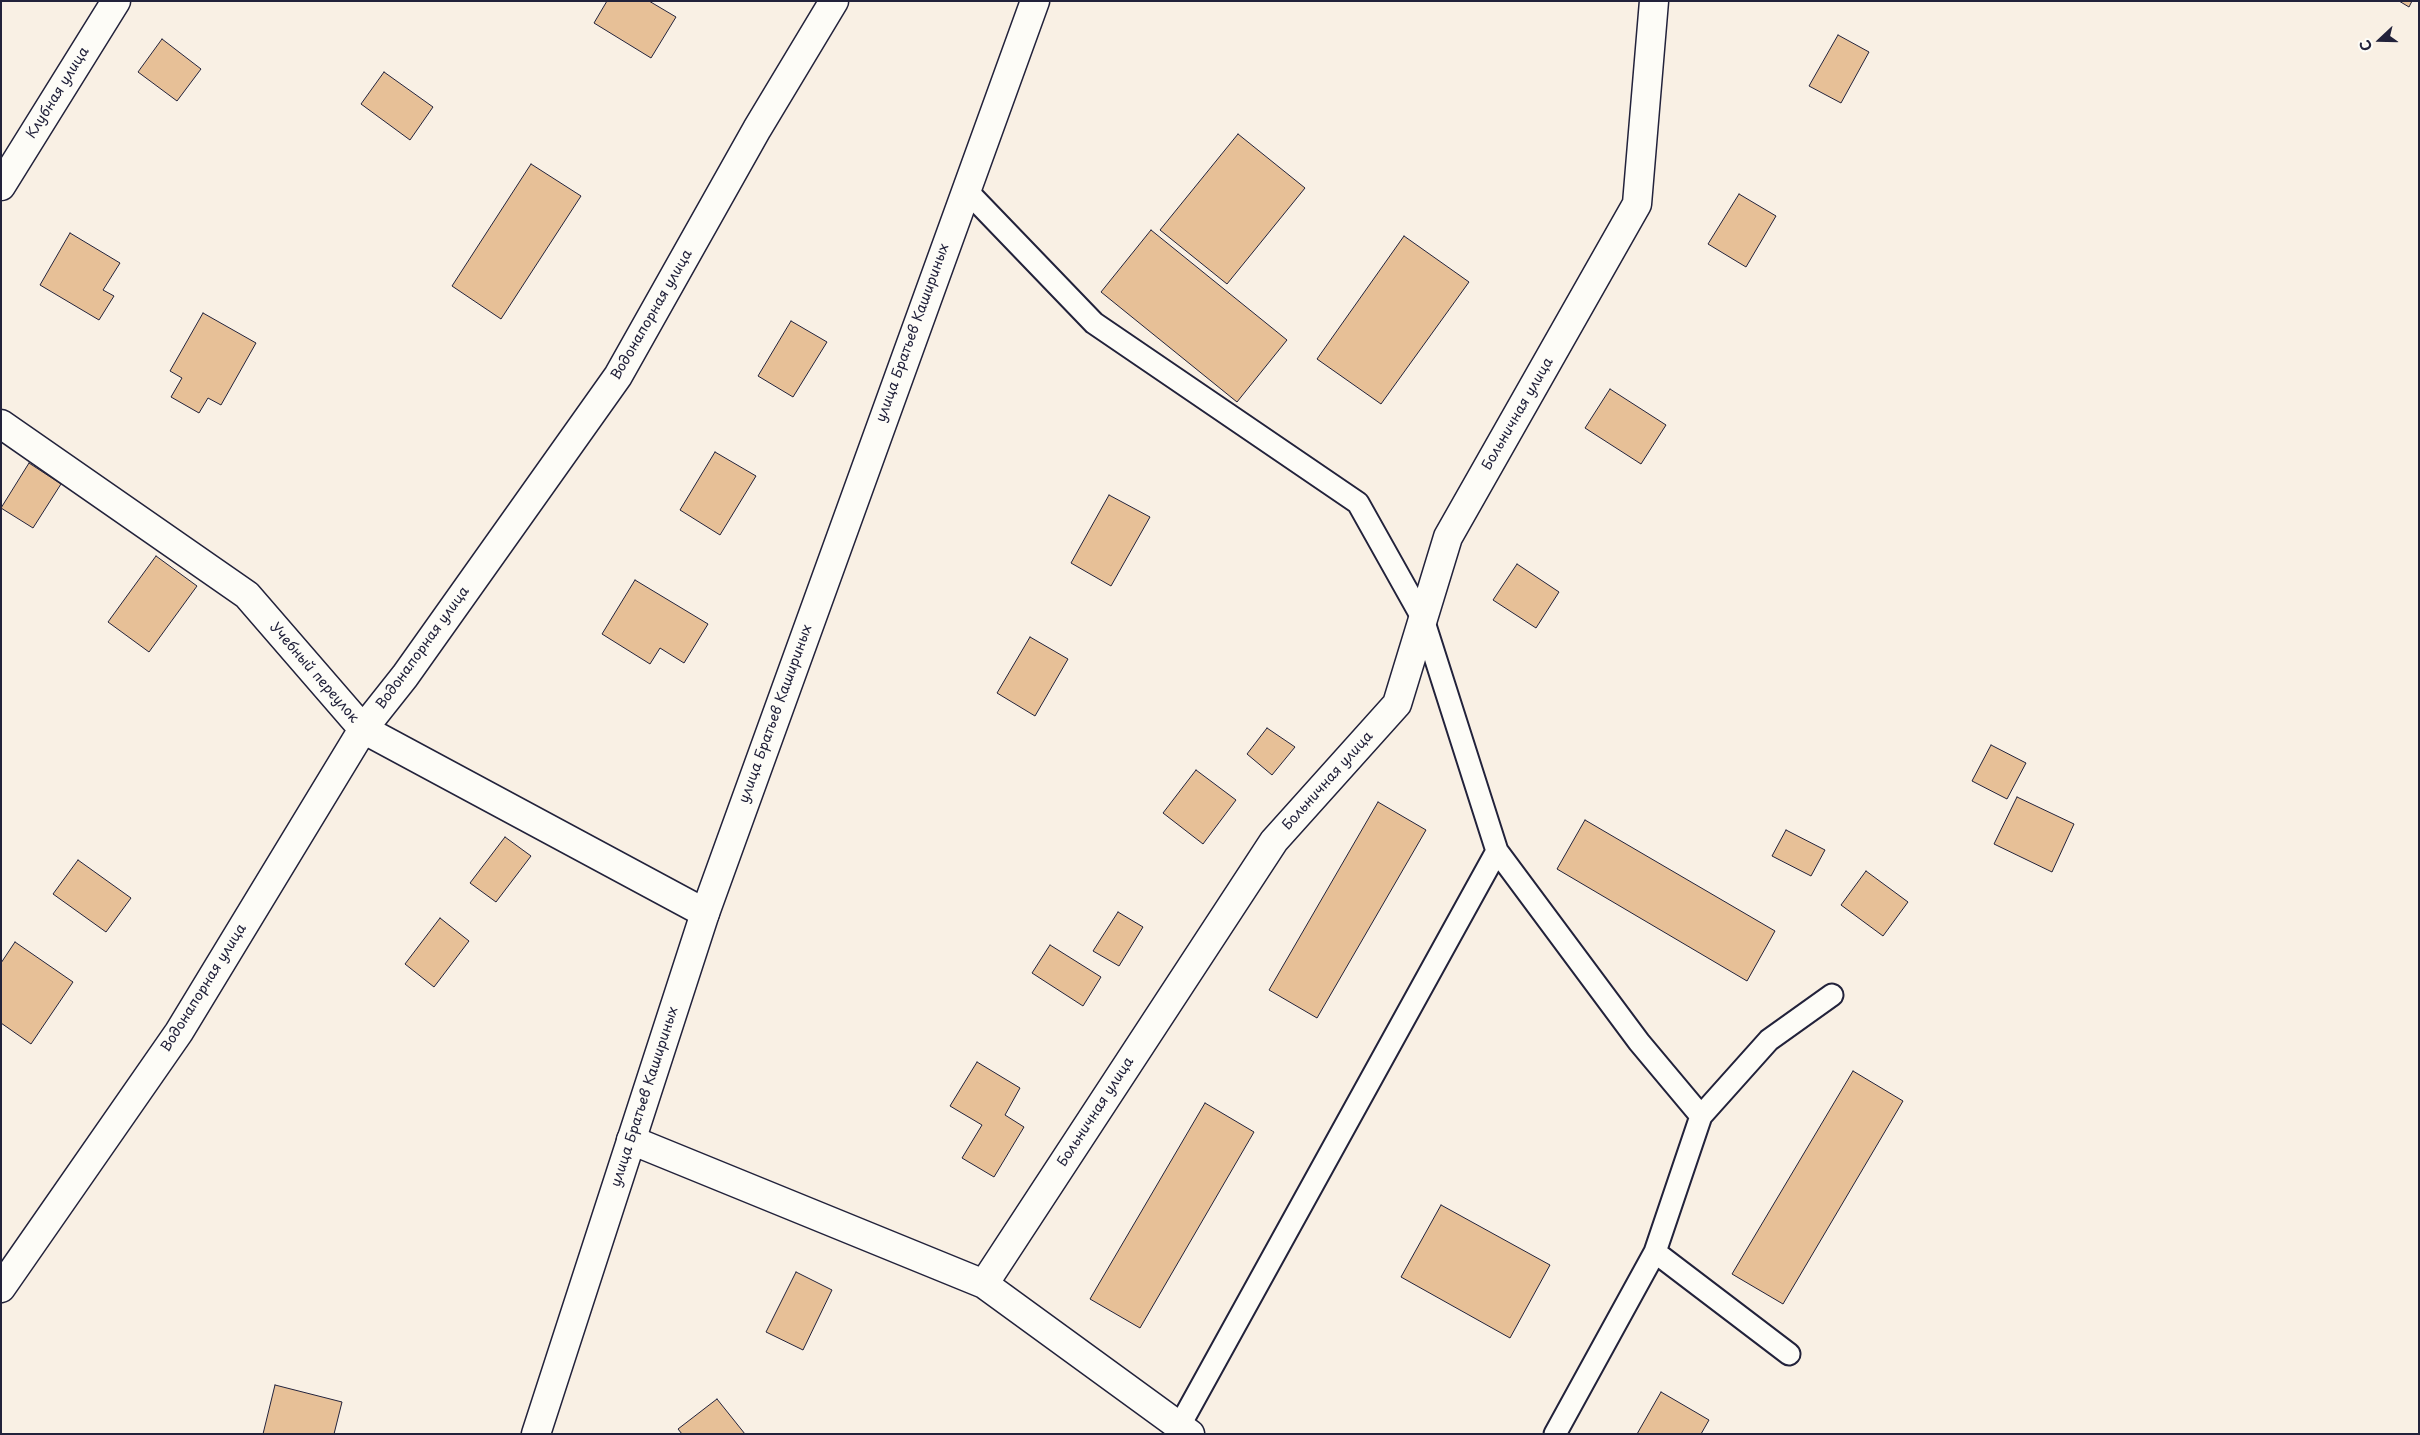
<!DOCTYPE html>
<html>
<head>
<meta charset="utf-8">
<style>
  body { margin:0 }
  #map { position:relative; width:2420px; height:1435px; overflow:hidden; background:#f9f0e4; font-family:"Playpen Sans",sans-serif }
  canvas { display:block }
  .frame { position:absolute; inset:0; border:2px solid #22223b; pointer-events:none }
  .north { position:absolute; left:2355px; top:15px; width:50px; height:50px; -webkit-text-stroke:4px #fdfcf7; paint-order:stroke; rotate:249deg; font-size:14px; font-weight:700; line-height:20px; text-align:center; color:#22223b }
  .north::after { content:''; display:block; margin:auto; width:18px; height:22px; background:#22223b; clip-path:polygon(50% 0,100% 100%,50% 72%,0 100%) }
</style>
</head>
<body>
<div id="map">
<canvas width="2420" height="1435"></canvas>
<div class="frame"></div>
<div class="north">С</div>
</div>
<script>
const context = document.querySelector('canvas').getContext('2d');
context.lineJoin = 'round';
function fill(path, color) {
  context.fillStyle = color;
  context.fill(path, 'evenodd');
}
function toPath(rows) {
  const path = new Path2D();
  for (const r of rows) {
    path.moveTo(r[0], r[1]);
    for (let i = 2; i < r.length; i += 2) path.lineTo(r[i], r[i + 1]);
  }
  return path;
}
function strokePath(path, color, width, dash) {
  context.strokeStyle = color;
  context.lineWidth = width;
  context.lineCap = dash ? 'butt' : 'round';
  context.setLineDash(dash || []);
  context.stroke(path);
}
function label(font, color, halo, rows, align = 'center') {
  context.font = font + ' "Playpen Sans",sans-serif';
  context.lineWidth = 4;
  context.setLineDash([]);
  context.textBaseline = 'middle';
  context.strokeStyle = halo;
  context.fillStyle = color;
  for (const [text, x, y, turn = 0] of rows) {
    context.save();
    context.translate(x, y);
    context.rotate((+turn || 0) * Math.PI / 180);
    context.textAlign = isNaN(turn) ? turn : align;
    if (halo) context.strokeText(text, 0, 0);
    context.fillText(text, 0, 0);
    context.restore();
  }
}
const building = toPath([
  [607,1,649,1,676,17,651,58,594,23,607,1],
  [2399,1,2412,1,2409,7,2399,1],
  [1838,35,1869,52,1841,103,1809,86,1838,35],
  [162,39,201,69,177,101,138,72,162,39],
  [384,72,433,107,410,140,361,104,384,72],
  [1238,134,1305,188,1227,284,1160,230,1238,134],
  [531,164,581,196,501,319,452,286,531,164],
  [1739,194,1776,216,1746,267,1708,244,1739,194],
  [1151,230,1287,340,1237,402,1101,292,1151,230],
  [70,233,120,263,103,290,114,296,99,320,40,285,70,233],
  [1404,236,1469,282,1381,404,1317,359,1404,236],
  [203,313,256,343,221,405,208,398,199,413,171,397,182,378,170,371,203,313],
  [791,321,827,342,793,397,758,376,791,321],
  [1610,389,1666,425,1641,464,1585,428,1610,389],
  [715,452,756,476,720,535,680,510,715,452],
  [29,463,61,484,33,528,1,508,29,463],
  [1109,495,1150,517,1111,586,1071,563,1109,495],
  [156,556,197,586,149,652,108,622,156,556],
  [1517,564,1559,592,1536,628,1493,600,1517,564],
  [635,580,708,624,684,663,660,648,650,664,602,634,635,580],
  [1030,637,1068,659,1035,716,997,693,1030,637],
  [1267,728,1295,747,1272,775,1247,754,1267,728],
  [1991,745,2026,763,2007,799,1972,781,1991,745],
  [1196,770,1236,800,1203,844,1163,813,1196,770],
  [2017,797,2074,824,2052,872,1994,844,2017,797],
  [1378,802,1426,830,1317,1018,1269,990,1378,802],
  [1585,820,1775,931,1747,981,1557,869,1585,820],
  [1786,830,1825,850,1811,876,1772,856,1786,830],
  [505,837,531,856,496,902,470,883,505,837],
  [78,860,131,898,106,932,53,894,78,860],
  [1866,871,1908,902,1883,936,1841,905,1866,871],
  [1118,912,1143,927,1119,966,1093,951,1118,912],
  [440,918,469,941,434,987,405,964,440,918],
  [15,942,73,982,31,1044,1,1023,1,963,15,942],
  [1050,945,1101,977,1083,1006,1032,973,1050,945],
  [977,1062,1020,1088,1005,1115,1024,1127,994,1177,962,1158,982,1125,950,1106,977,1062],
  [1853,1071,1903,1101,1783,1304,1732,1274,1853,1071],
  [1205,1103,1254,1132,1140,1328,1090,1299,1205,1103],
  [1441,1205,1550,1265,1510,1338,1401,1277,1441,1205],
  [796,1272,832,1290,803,1350,766,1332,796,1272],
  [275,1385,342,1402,334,1434,263,1434,275,1385],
  [1661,1392,1709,1420,1701,1434,1637,1434,1661,1392],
  [717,1399,745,1434,682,1434,678,1429,717,1399]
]);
const service = toPath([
  [965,189,1094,323,1358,503,1423,619,1497,851,1639,1042,1701,1116,1769,1040,1832,995],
  [1655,1252,1789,1354],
  [1180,1425,1497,851],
  [1555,1434,1655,1252,1701,1116]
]);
const minor = toPath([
  [1,186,116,1],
  [1,424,247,595,363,729,705,913],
  [631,1140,984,1284],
  [1,1288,179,1032,363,729,405,676,618,376,757,129,834,1],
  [1190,1434,984,1284,1274,841,1397,704,1448,537,1637,204,1654,1]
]);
const secondary = toPath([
  [536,1434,705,913,1035,1]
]);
const streetNames = [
  ["Клубная улица",58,93,-58],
  ["Водонапорная улица",652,315,-60],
  ["улица Братьев Кашириных",913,333,-70],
  ["Больничная улица",1518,414,-60],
  ["Водонапорная улица",423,648,-54],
  ["Учебный переулок",314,673,49],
  ["улица Братьев Кашириных",776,714,-70],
  ["Больничная улица",1328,781,-48],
  ["Водонапорная улица",204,988,-58],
  ["улица Братьев Кашириных",645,1097,-72],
  ["Больничная улица",1096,1112,-57]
];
fill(building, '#e7c097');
strokePath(building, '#22223b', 1);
strokePath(service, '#22223b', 25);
strokePath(minor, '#22223b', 31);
strokePath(secondary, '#22223b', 31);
strokePath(service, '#fdfcf7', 21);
strokePath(minor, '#fdfcf7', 28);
strokePath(secondary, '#fdfcf7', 28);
label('14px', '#22223b', '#fdfcf7', streetNames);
</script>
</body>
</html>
